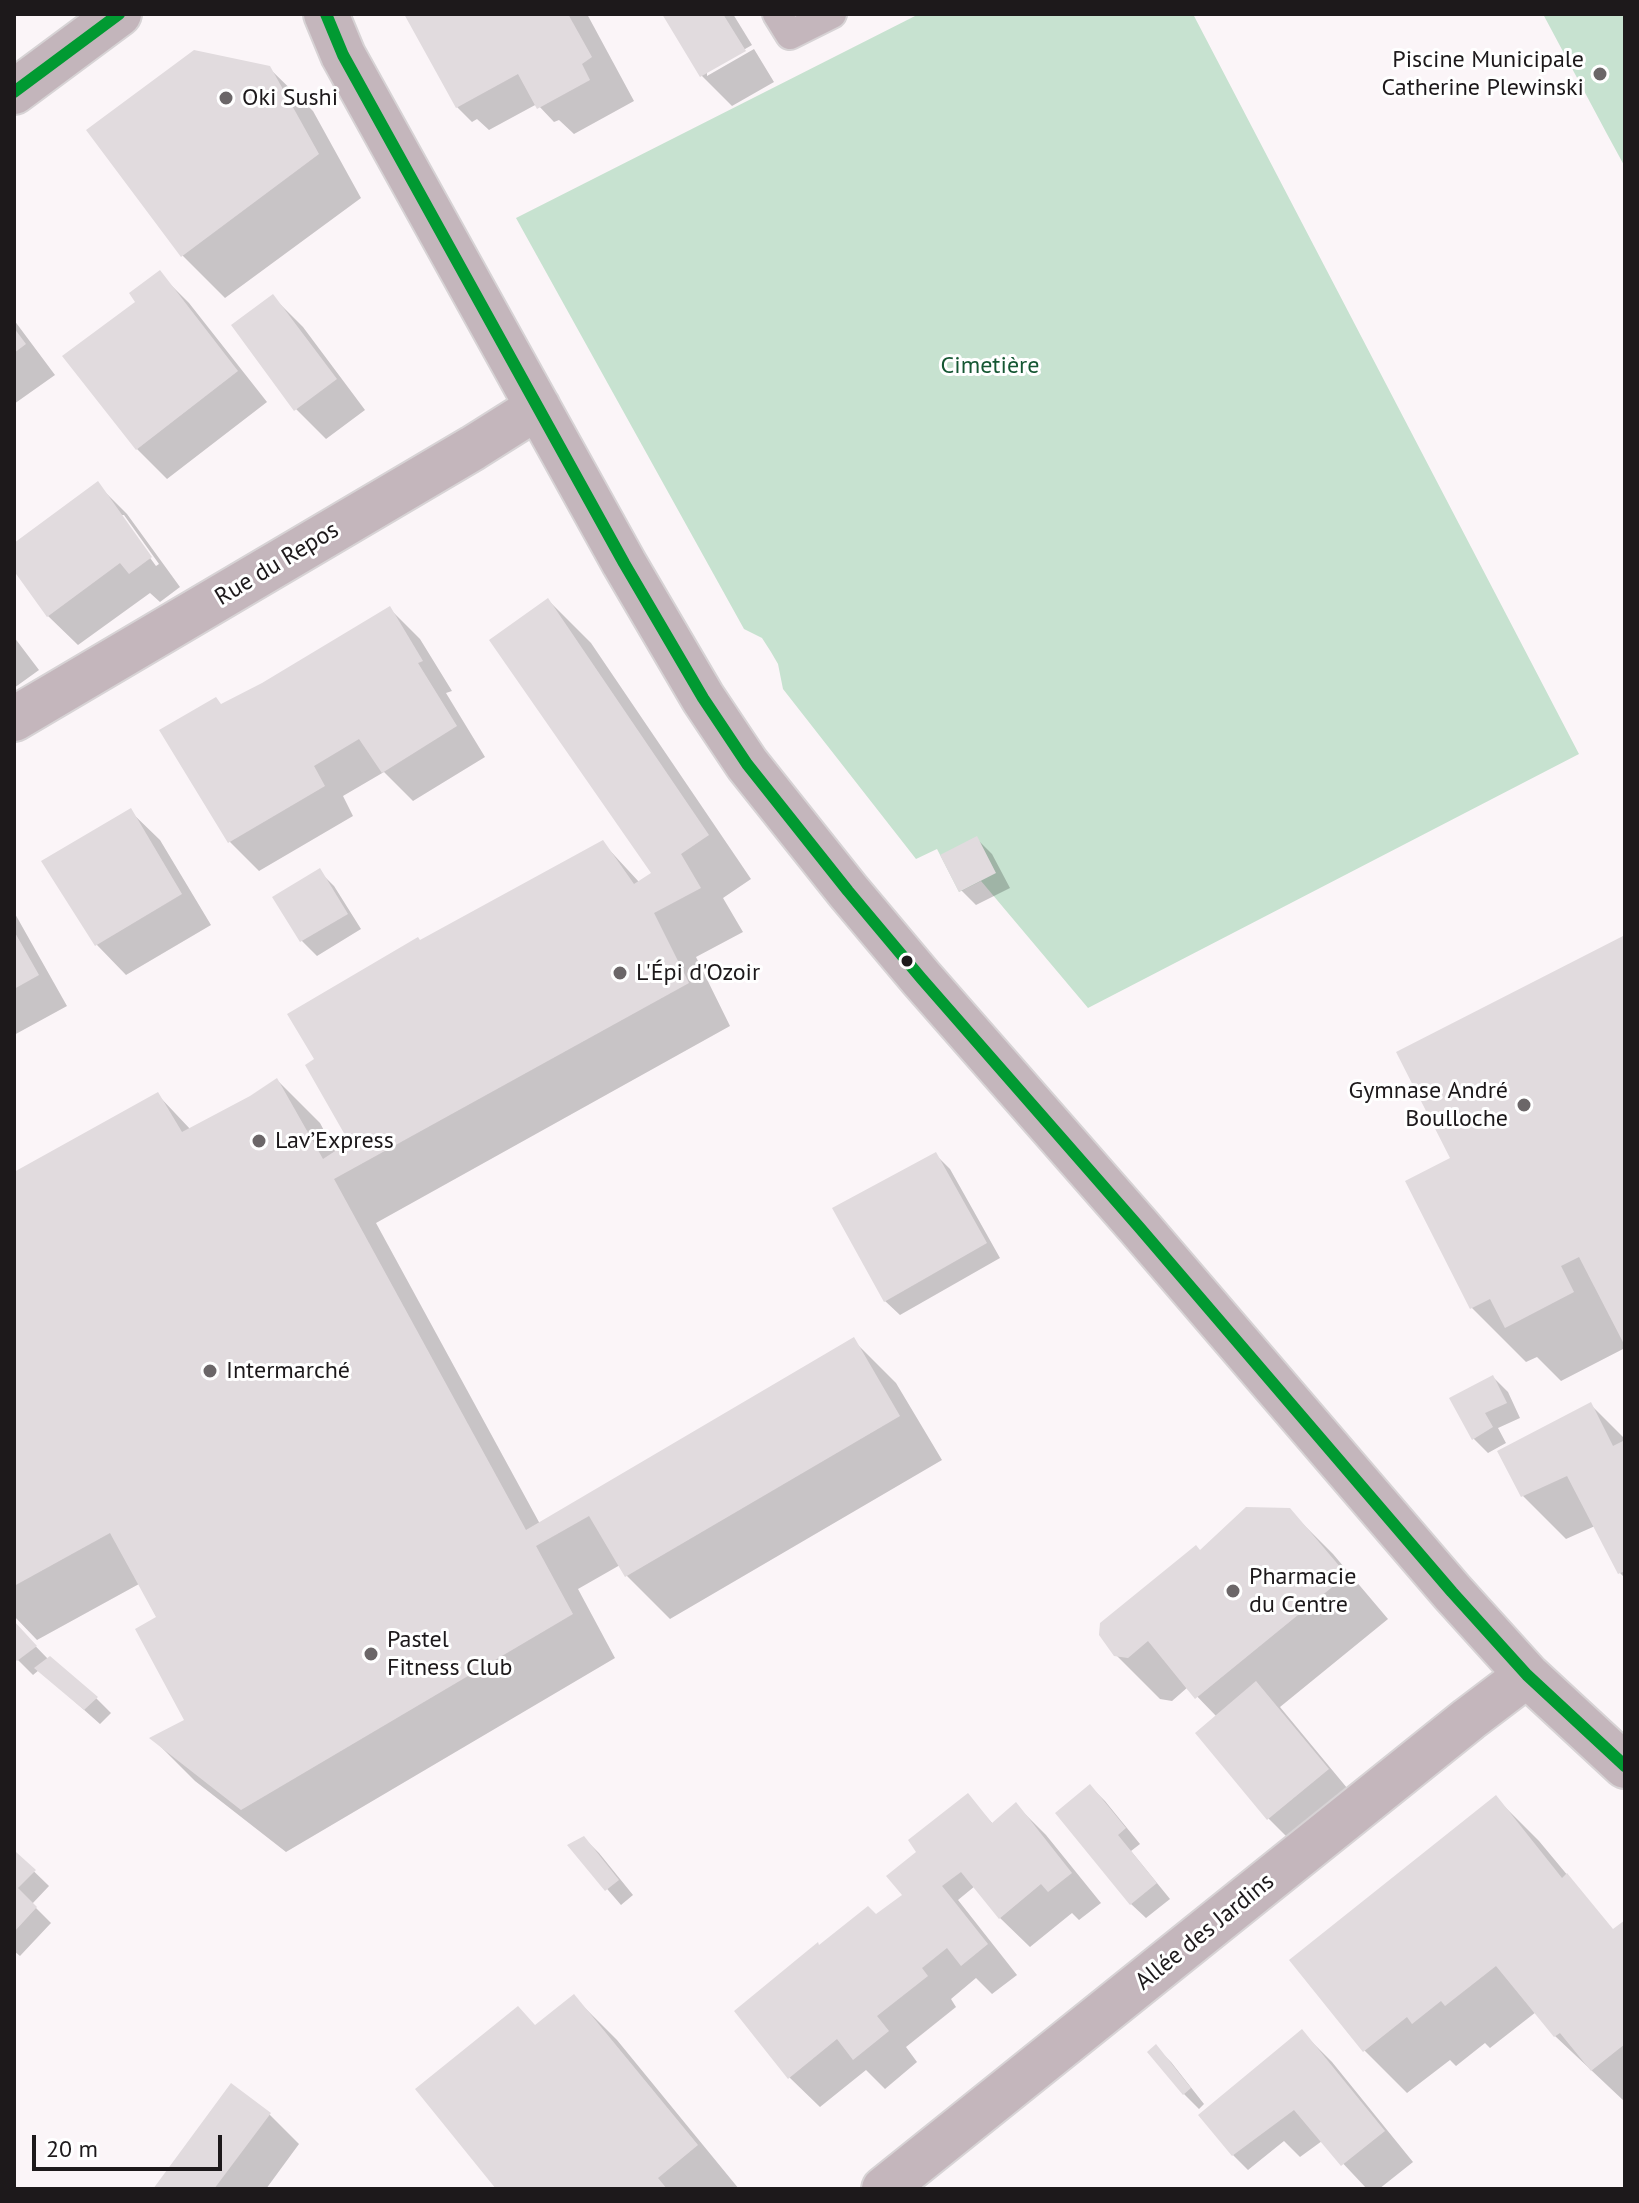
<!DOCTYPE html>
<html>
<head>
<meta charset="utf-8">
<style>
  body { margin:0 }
  #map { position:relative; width:1639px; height:2203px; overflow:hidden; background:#fbf5f8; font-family:"PT Sans",sans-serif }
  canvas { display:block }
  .frame { position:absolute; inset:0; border:16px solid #1d191b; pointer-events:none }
  .scale { position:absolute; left:32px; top:2135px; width:190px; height:36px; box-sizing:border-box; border:4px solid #1d191b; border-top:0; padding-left:10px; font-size:24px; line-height:28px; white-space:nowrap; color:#1d191b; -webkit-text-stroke:6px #fff; paint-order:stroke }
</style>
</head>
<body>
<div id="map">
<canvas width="1639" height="2203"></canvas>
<div class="frame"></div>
<div class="scale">20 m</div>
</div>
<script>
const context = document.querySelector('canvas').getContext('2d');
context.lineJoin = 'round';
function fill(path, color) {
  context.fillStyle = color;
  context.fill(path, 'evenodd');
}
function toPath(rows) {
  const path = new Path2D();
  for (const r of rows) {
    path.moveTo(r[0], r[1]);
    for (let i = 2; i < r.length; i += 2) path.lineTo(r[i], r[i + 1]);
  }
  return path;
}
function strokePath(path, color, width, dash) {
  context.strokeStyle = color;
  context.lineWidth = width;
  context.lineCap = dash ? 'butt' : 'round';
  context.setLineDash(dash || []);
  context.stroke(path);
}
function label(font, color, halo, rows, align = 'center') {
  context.font = font + ' "PT Sans",sans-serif';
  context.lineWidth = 6;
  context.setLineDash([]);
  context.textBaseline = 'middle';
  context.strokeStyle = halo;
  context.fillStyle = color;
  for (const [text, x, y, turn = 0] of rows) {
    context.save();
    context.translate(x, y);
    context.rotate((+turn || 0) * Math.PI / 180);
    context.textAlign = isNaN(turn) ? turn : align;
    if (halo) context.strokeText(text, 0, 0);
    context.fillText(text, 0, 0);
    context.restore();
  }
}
const green = toPath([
  [919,14,1193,14,1579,754,1088,1008,981,881,959,892,937,849,916,859,783,689,778,664,771,652,762,638,744,629,516,218],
  [1543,14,1625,14,1625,167,1607,134]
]);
const shadow = toPath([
  [406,14,587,14,634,101,574,134,559,120,554,122,537,104,489,130,477,119,472,122,457,107],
  [664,14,733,14,752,45,707,71,707,76,754,49,774,82,732,106,702,76],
  [269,68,313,111,361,198,225,298,182,255],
  [159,273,189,303,267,402,167,479,137,449,138,302],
  [273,297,303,327,365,410,326,439,296,409],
  [14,320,55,375,14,404],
  [97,484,127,514,180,587,160,602,150,593,78,645,48,616,14,567,14,545],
  [119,515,124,515,159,564,156,566],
  [548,600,591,643,751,879,723,898,743,932,696,957,730,1026,376,1223,540,1524,853,1340,896,1383,942,1460,670,1619,627,1576,620,1565,578,1589,615,1658,286,1852,195,1781,153,1739,186,1721,157,1618,139,1584,37,1640,14,1616,14,1174,158,1095,191,1130,251,1098,277,1080,320,1123,336,1153,352,1143,318,1060,420,942,603,843,639,882,654,873],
  [390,609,420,639,452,691,446,693,485,757,413,801,384,772,343,796,353,816,259,871,230,842,222,706,263,684],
  [14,637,39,670,14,688],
  [130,811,160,840,211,925,126,975,97,945,44,862],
  [977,839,992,854,1010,888,976,905,961,890],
  [319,871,334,886,361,929,317,956,302,941,275,897],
  [14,912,67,1006,14,1035],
  [1625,938,1625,1348,1561,1381,1537,1357,1526,1362,1472,1308,1452,1159],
  [935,1154,950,1169,1000,1258,900,1315,885,1301],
  [1493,1377,1508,1392,1520,1418,1498,1428,1506,1443,1488,1453,1473,1438],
  [1590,1404,1625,1439,1625,1578,1620,1573,1595,1526,1566,1539,1523,1496,1500,1452],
  [1289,1510,1333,1554,1388,1619,1280,1707,1357,1800,1298,1848,1268,1818,1217,1717,1188,1687,1172,1701,1160,1699,1116,1655,1201,1553],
  [14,1624,48,1659,96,1698,111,1713,100,1724,39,1670,33,1675,14,1656],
  [1090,1786,1105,1801,1140,1844,1131,1851,1170,1899,1146,1918,1131,1904],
  [967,1795,993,1824,1016,1805,1046,1835,1101,1903,1079,1920,1072,1913,1030,1947,1000,1918,975,1886,958,1900,1017,1975,992,1994,976,1978,951,1999,956,2007,906,2047,917,2062,885,2089,866,2070,820,2107,790,2078,737,2011,820,1947,876,1917,905,1895,916,1855],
  [1496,1798,1539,1841,1614,1931,1625,1922,1625,2102,1555,2036,1536,2012,1490,2048,1485,2043,1456,2066,1450,2060,1407,2093,1364,2050],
  [584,1838,599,1853,633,1895,621,1905,570,1846],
  [16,1854,49,1886,32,1904,51,1923,20,1956,14,1951,14,1856],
  [574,1997,617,2040,739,2189,499,2189,537,2027],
  [1302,2032,1332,2062,1413,2162,1379,2189,1367,2189,1322,2141,1300,2157,1284,2141,1248,2170,1233,2155],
  [1156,2047,1171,2062,1204,2104,1199,2109,1184,2094],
  [269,2114,299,2144,266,2189,156,2189]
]);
const building = toPath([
  [404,14,568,14,592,57,582,64,590,80,537,109,518,74,456,108],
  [662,14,723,14,746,51,700,77],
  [194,50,270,66,319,154,181,257,86,130],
  [160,270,238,371,136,450,62,356,135,302,129,293],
  [273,294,337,379,294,411,231,325],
  [14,328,26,344,14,353],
  [98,481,152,557,129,574,120,563,47,617,14,571,14,543],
  [548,598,709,835,681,854,701,888,654,913,689,983,334,1179,526,1530,854,1337,900,1416,625,1577,589,1516,536,1546,573,1614,241,1810,149,1738,184,1720,135,1629,156,1617,110,1533,14,1586,14,1172,158,1092,182,1132,250,1096,277,1078,323,1159,349,1142,305,1065,314,1059,287,1014,418,937,420,940,603,840,634,884,651,873,489,640],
  [390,606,423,661,418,663,457,726,382,773,359,739,314,766,325,786,228,843,159,730,216,697,221,704,262,683],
  [131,808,182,894,95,946,41,861],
  [977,836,996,873,959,892,940,855],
  [320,868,348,914,300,942,272,897],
  [14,931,39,975,14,989],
  [1625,935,1625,1346,1579,1257,1561,1266,1574,1292,1505,1328,1490,1299,1470,1309,1405,1181,1450,1158,1396,1052],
  [936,1152,987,1243,884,1302,832,1208],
  [1493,1375,1507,1403,1485,1413,1493,1427,1472,1440,1449,1398],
  [1591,1402,1613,1446,1625,1440,1625,1571,1618,1574,1567,1476,1521,1497,1497,1451],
  [1246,1507,1290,1508,1347,1575,1195,1699,1148,1641,1128,1658,1114,1656,1099,1635,1100,1623,1196,1545,1200,1550],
  [14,1621,37,1646,17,1661,14,1658],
  [50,1656,98,1697,84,1710,34,1668],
  [1256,1681,1329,1769,1267,1820,1195,1733],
  [1090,1784,1126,1828,1118,1835,1157,1883,1130,1905,1055,1813],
  [968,1793,992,1823,1016,1802,1072,1873,1048,1892,1041,1884,999,1919,961,1872,942,1886,988,1944,961,1966,947,1948,922,1968,928,1976,877,2016,889,2031,853,2060,837,2039,788,2079,734,2011,818,1942,819,1945,868,1906,876,1914,902,1895,886,1876,916,1852,908,1840],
  [1496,1795,1562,1878,1567,1873,1613,1929,1625,1920,1625,2044,1591,2071,1560,2033,1554,2037,1496,1966,1445,2006,1441,2001,1412,2024,1407,2017,1363,2052,1289,1960],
  [584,1836,619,1880,605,1891,567,1845],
  [16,1852,36,1870,18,1888,37,1907,14,1932],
  [574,1994,698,2145,658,2178,667,2189,496,2189,415,2089,518,2006,535,2025],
  [1302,2029,1385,2131,1341,2166,1294,2110,1232,2156,1198,2115],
  [1156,2044,1191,2088,1183,2095,1147,2052],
  [231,2083,271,2113,214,2189,153,2189]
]);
const lane = toPath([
  [777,14,790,35,832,14]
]);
const street = toPath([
  [326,14,343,55,624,563,703,698,747,764,848,891,921,978,1139,1227,1452,1592,1527,1675,1625,1766],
  [14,719,473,448,538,407],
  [884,2189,1469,1719,1527,1675]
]);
const secondary = toPath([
  [14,92,119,14]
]);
const bus1 = toPath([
  [326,14,343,55,624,563,703,698,747,764,848,891,921,978,1139,1227,1452,1592,1527,1675,1625,1766],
  [14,92,119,14]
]);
const markers = [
  [1600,74,8,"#6b6668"],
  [226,98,8,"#6b6668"],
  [907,961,7,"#1d191b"],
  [620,973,8,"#6b6668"],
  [1524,1105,8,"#6b6668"],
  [259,1141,8,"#6b6668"],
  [210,1371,8,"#6b6668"],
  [1233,1591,8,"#6b6668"],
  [371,1654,8,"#6b6668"]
];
const poiNames = [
  ["Piscine Municipale",1584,60,"right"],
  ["Catherine Plewinski",1584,88,"right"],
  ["Oki Sushi",242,98],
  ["L'Épi d'Ozoir",636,973],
  ["Gymnase André",1508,1091,"right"],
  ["Boulloche",1508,1119,"right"],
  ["Lav’Express",275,1141],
  ["Intermarché",226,1371],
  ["Pharmacie",1249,1577],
  ["du Centre",1249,1605],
  ["Pastel",387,1640],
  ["Fitness Club",387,1668]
];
const parkNames = [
  ["Cimetière",990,366]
];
const streetNames = [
  ["Rue du Repos",277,564,-31],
  ["Allée des Jardins",1205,1932,-39]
];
fill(green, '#c7e2d0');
fill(shadow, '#0003');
fill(building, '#e1dbde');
strokePath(lane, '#d7d3d5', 32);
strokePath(street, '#d7d3d5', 48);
strokePath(secondary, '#d7d3d5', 48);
strokePath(lane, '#c4b6bc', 28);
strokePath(street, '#c4b6bc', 44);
strokePath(secondary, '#c3b5bb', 44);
strokePath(bus1, '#019a32', 12);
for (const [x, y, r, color] of markers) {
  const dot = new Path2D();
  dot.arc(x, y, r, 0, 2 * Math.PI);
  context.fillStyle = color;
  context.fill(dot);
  strokePath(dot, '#fff', 3);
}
label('24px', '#1d191b', '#fff', poiNames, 'left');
label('24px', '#155733', '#fff', parkNames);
label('24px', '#1d191b', '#fff', streetNames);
</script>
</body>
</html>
